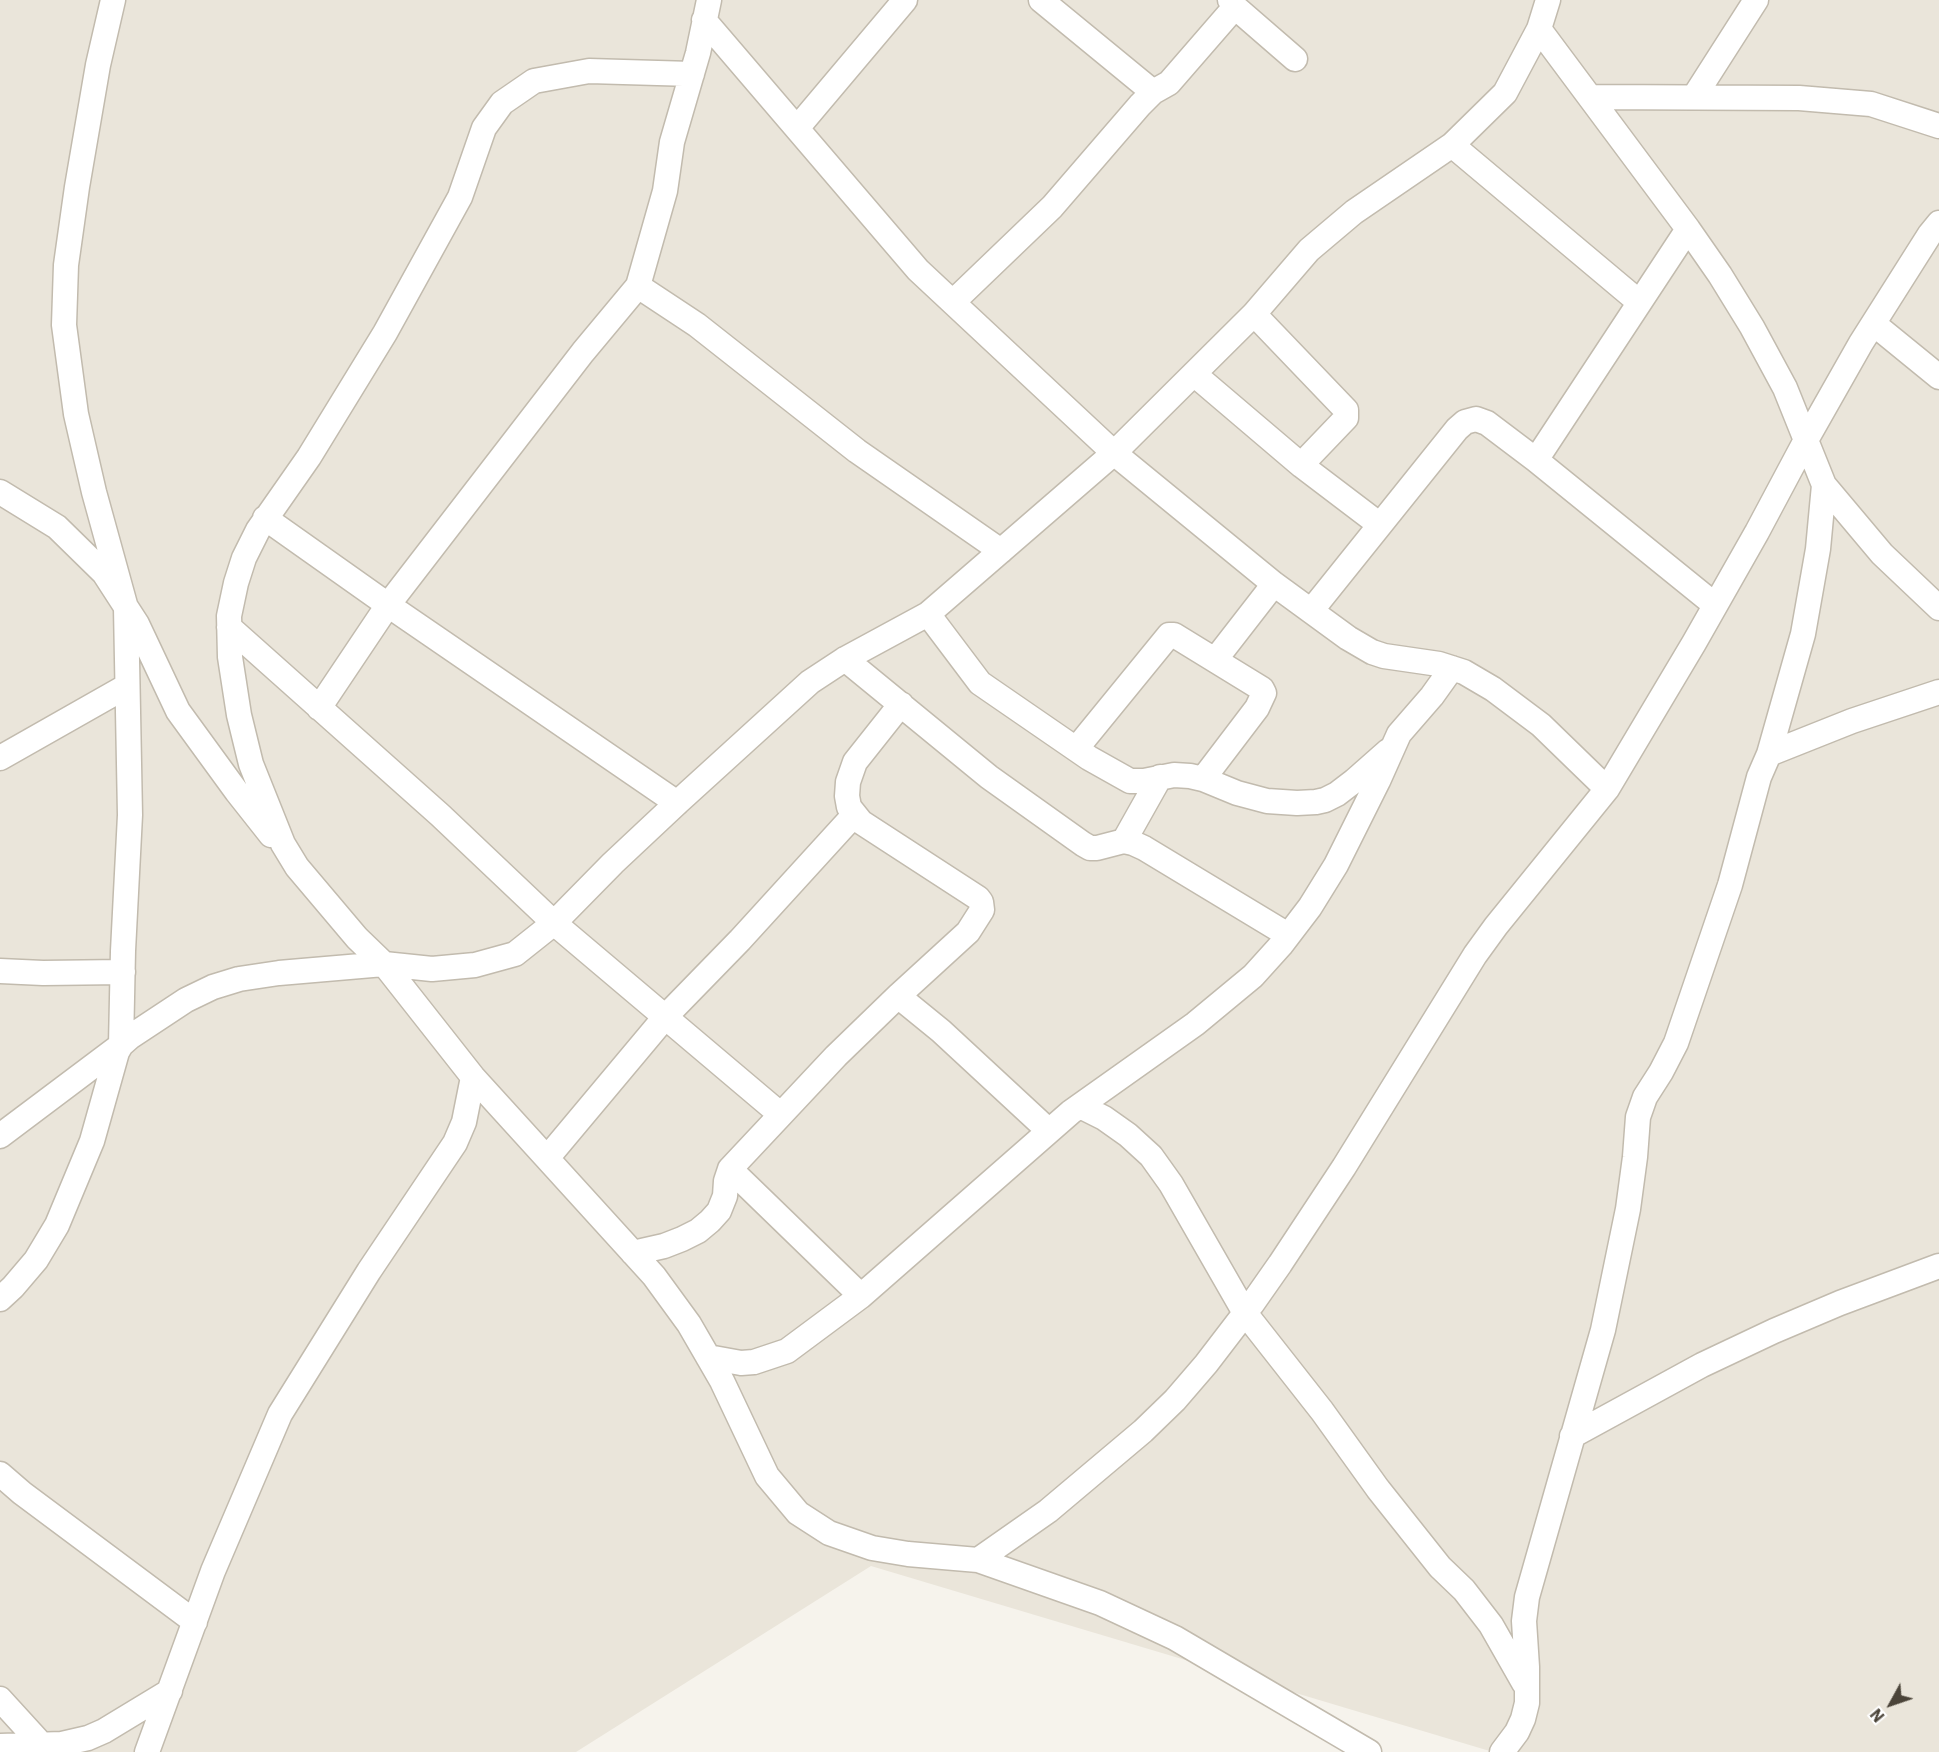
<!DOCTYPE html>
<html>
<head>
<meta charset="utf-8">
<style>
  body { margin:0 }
  #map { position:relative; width:1939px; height:1752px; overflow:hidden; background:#f6f3ec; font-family:"IBM Plex Sans",sans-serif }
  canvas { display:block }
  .north { position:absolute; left:1861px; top:1674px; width:60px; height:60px; -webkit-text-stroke:4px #fff; paint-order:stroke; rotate:230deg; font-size:16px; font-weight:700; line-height:24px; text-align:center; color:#4b4439 }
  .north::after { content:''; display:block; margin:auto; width:21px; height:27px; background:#4b4439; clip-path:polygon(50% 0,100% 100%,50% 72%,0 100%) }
</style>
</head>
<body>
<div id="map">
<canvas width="1939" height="1752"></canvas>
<div class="north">N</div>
</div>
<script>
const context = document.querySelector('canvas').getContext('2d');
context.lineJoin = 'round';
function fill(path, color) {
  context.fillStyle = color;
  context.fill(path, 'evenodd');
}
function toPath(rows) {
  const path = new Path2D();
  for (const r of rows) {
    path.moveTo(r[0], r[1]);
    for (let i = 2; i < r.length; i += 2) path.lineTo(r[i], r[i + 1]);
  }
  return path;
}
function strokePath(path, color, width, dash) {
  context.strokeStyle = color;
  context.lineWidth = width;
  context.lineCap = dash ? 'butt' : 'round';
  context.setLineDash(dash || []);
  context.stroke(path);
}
const residential = toPath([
  [0,0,1939,0,1939,1752,1493,1752,871,1566,576,1752,0,1752]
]);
const minor = toPath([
  [1041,0,1153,92],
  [1230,0,1235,7,1295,59],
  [704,20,918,270,1114,453,1274,584,1348,638,1372,652,1384,656,1439,664,1464,672,1493,689,1541,725,1607,789],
  [1539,29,1688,229,1720,275,1752,327,1785,388,1824,485,1882,554,1939,608],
  [692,74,589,71,534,81,502,103,484,128,460,197,385,333,309,457,258,530,244,558,236,583,229,616,230,657,239,715,251,764,283,844,297,867,357,938,384,964,473,1077,654,1276,689,1324,722,1381,767,1476,798,1513,829,1533,872,1548,908,1554,978,1560,1100,1603,1175,1638,1369,1752],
  [1590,97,1799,98,1871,104,1939,126],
  [1694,97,1756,0],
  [798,127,905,0],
  [1452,145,1639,302],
  [638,286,697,325,857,451,1001,551],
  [953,302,1052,207,1140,105,1153,92,1169,83,1235,7],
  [1254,314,1346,410,1346,418,1301,465],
  [1874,324,1939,377],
  [1194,374,1301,465,1380,525],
  [1536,460,1688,229],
  [0,492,57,527,104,573,137,624,178,711,237,792,271,835],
  [265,518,388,605,677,803],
  [1311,611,1457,429,1465,422,1476,419,1487,423,1536,460,1715,605],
  [928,614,980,683,1089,758,1130,781,1144,781,1174,775,1190,776,1203,779,1237,793,1267,801,1297,803,1316,802,1325,800,1337,794,1354,781,1388,751],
  [229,627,440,815,554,923,780,1114],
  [845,659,989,777,1083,844,1090,848,1097,848,1124,841,1133,843,1144,848,1288,935],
  [1215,660,1274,584],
  [319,708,388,605,583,352,638,286,665,191,672,142,698,53,709,0],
  [1076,749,1169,635,1174,635,1262,689,1264,693,1257,708,1203,779],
  [1769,754,1852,721,1939,692],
  [0,758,127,686],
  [1124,841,1160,777],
  [0,971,43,973,123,972],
  [898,996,941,1031,1049,1131],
  [1080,1106,1104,1118,1128,1135,1151,1156,1171,1184,1245,1313,1322,1411,1378,1489,1440,1567,1464,1590,1491,1625,1524,1683],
  [0,1136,121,1045,123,951,130,815,126,608,94,492,76,414,64,325,66,265,77,187,98,65,113,0],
  [548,1157,666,1016,740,940,854,815],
  [730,1169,861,1296],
  [633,1253,664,1246,682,1239,698,1231,710,1221,719,1211,725,1196,726,1181,730,1169,836,1056,898,996,968,932,982,910,981,902,978,898,861,822,849,807,847,796,848,782,855,762,901,704],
  [0,1299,13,1287,36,1260,57,1225,92,1141,117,1052,121,1045,130,1037,186,1000,213,987,239,979,279,973,384,964,432,969,475,965,515,954,554,923,613,863,677,803,810,682,845,659,928,614,1114,453,1254,314,1309,250,1354,212,1452,145,1505,93,1539,29,1548,0],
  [708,1357,741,1363,754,1362,787,1351,861,1296,1071,1112,1195,1024,1253,976,1281,945,1310,907,1336,865,1378,781,1399,734,1432,696,1452,668],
  [1572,1436,1702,1365,1774,1331,1840,1303,1939,1266],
  [0,1474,22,1493,195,1622],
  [978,1560,1048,1511,1143,1431,1175,1400,1206,1364,1252,1304,1280,1264,1344,1167,1475,955,1496,926,1607,789,1694,643,1757,532,1806,440,1861,343,1930,234,1939,223],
  [0,1699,42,1745],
  [0,1746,62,1744,88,1738,104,1731,170,1691],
  [147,1752,213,1571,280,1414,369,1271,455,1143,464,1122,473,1077],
  [1502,1752,1517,1732,1523,1719,1527,1703,1527,1667,1524,1621,1527,1597,1603,1330,1628,1209,1635,1157,1638,1117,1645,1097,1661,1072,1676,1043,1730,885,1759,777,1769,754,1803,634,1818,549,1824,485]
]);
fill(residential, '#eae5da');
strokePath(minor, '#c2bbae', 27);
strokePath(minor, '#fff', 24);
</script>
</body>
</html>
